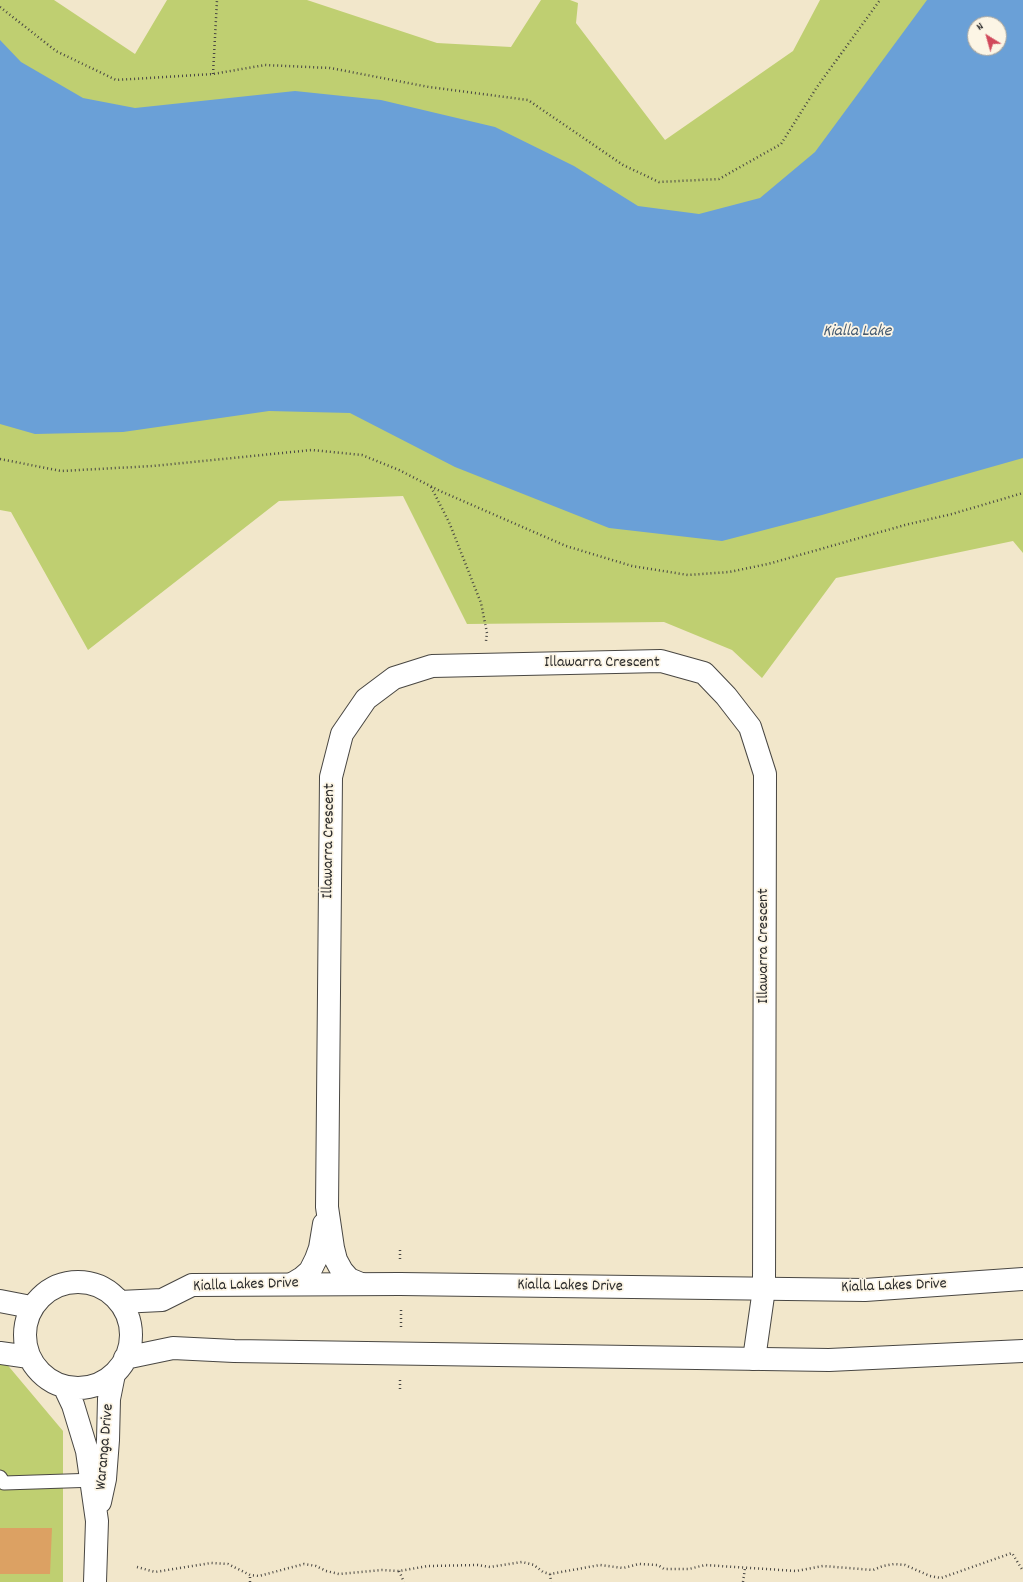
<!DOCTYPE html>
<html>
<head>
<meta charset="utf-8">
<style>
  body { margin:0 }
  #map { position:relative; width:1023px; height:1582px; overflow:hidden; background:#f2e7cb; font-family:Dekko,sans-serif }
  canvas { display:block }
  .north { position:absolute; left:967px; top:16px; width:40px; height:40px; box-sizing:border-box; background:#fcf5e5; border:1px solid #a8a49b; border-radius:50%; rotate:323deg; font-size:11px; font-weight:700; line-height:16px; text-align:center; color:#2b2b2b }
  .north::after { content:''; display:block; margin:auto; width:14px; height:18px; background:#d1495b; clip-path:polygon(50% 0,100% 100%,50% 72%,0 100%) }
</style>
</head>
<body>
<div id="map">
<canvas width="1023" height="1582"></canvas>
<div class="north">N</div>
</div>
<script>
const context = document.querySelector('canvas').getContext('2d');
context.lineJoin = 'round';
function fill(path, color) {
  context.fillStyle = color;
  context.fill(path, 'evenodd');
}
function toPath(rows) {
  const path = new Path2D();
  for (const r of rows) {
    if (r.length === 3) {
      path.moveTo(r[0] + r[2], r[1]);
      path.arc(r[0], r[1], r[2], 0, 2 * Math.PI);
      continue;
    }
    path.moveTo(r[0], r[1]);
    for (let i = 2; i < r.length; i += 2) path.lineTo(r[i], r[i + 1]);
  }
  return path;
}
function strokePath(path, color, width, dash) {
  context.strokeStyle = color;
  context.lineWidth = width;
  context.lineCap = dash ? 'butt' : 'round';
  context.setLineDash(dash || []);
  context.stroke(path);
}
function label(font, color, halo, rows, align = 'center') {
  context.font = font + ' Dekko,sans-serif';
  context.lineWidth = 3.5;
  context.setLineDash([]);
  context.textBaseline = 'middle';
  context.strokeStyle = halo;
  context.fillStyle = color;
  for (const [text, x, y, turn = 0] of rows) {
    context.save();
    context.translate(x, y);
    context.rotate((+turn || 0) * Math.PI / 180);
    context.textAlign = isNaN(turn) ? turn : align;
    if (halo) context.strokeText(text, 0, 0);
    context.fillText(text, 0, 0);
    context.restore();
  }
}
const green = toPath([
  [0,0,54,0,135,54,167,0,307,0,437,43,511,47,541,0,570,0,578,3,576,23,665,140,793,51,820,0,1023,0,1023,553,1013,541,836,578,762,678,732,650,664,622,467,624,403,496,279,501,88,650,11,512,0,510],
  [975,24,999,24,999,48,975,48],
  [0,1362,5,1362,63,1431,63,1582,0,1582]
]);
const water = toPath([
  [927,0,1023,0,1023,458,822,515,722,541,609,528,455,467,350,413,269,411,123,432,35,434,0,424,0,40,21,62,83,98,135,108,295,91,381,100,495,127,574,166,638,206,699,214,760,198,815,152],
  [975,24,999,24,999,48,975,48]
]);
const building = toPath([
  [0,1528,52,1528,50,1574,0,1574]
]);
const path = toPath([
  [0,7,56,51,116,80,213,74,265,65,330,68,429,87,528,100,623,165,659,182,719,179,781,144,817,87,880,0],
  [213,74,217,0],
  [0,459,61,471,153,466,312,450,362,455,399,470,440,491,566,546,632,566,688,575,729,572,768,564,905,525,952,514,1023,493],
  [431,487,449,522,481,603,487,633,486,641],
  [400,1259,400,1248],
  [401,1310,401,1329],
  [400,1389,400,1378],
  [137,1567,155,1572,211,1563,228,1564,250,1575,259,1576,304,1564,316,1566,326,1571,339,1574,382,1570,399,1571,428,1566,478,1565,490,1567,522,1562,534,1565,543,1572,550,1574,600,1565,623,1568,639,1564,658,1565,664,1569,689,1569,705,1565,796,1571,823,1566,873,1570,883,1566,894,1564,905,1565,930,1576,941,1578,1012,1553,1023,1571],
  [399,1571,404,1582],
  [550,1574,551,1582],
  [250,1582,250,1575],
  [743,1582,745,1568]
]);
const service = toPath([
  [0,1477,4,1483,97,1480]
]);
const minor = toPath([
  [292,1284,302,1278,310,1271,316,1259,320,1248,324,1224],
  [361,1284,349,1279,342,1271,336,1260,333,1248,327,1207,331,777,342,734,366,699,394,678,432,666,661,661,704,673,726,696,750,727,765,774,764,1289,754,1359]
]);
const tertiary = toPath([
  [78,1335,53],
  [0,1301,31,1307],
  [120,1302,162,1300,192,1285,400,1284,865,1290,1023,1279],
  [0,1353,29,1357],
  [125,1358,173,1348,234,1351,829,1360,1023,1351],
  [64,1386,73,1405,87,1451,97,1521,95,1582],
  [100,1502,105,1479,108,1440,109,1399,114,1374]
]);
const streetNames = [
  ["Illawarra Crescent",602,664],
  ["Illawarra Crescent",330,841,-89],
  ["Illawarra Crescent",765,946,-90],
  ["Kialla Lakes Drive",246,1286,-2],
  ["Kialla Lakes Drive",570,1287,1],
  ["Kialla Lakes Drive",894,1287,-2],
  ["Waranga Drive",106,1447,-85]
];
const waterNames = [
  ["Kialla Lake",857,333]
];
fill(green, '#bfcf71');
fill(water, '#6aa0d7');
fill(building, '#dca163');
strokePath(service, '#494743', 15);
strokePath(minor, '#494743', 24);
strokePath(tertiary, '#494743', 24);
strokePath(path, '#494743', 2.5, [1, 3]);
strokePath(service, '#fff', 13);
strokePath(minor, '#fff', 22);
strokePath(tertiary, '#fff', 22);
label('16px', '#2b2b2b', '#fcf5e5', streetNames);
label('italic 17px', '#445a70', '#fcf5e5', waterNames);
</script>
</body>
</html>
